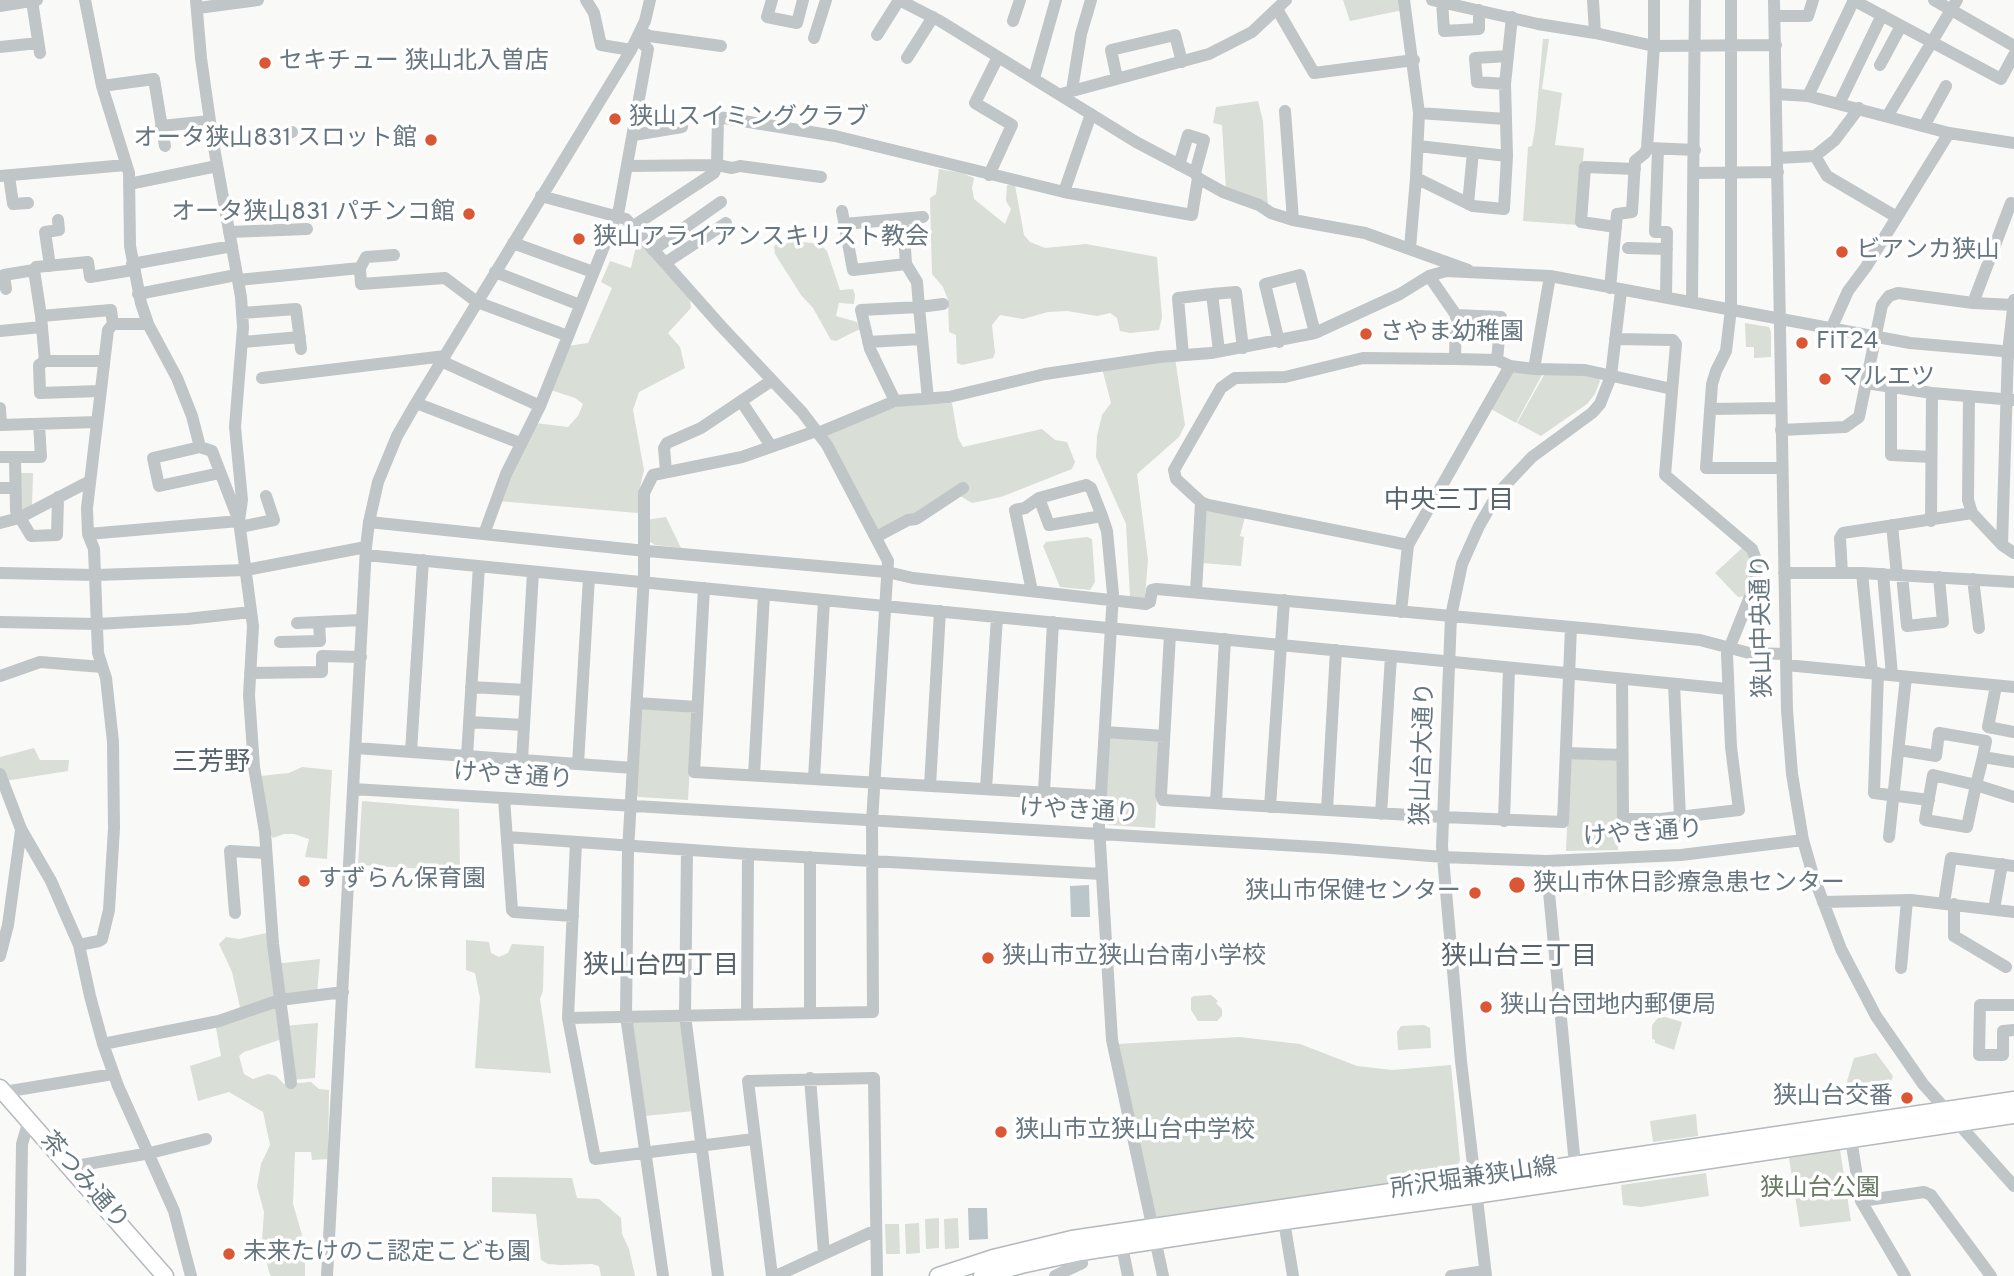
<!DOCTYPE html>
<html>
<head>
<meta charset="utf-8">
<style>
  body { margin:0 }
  canvas { display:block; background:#f9f9f7 }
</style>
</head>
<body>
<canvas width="2014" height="1276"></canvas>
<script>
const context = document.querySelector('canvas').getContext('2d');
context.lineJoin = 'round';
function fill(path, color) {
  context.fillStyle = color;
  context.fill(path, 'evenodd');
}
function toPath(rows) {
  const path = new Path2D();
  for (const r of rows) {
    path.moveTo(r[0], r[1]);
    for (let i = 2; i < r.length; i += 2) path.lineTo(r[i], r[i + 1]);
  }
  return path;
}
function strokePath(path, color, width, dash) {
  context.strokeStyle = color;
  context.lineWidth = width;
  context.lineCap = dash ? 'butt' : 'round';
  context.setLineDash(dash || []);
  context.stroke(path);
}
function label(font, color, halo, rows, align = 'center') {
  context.font = font + ' Overpass,"Noto Sans JP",sans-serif';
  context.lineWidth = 7;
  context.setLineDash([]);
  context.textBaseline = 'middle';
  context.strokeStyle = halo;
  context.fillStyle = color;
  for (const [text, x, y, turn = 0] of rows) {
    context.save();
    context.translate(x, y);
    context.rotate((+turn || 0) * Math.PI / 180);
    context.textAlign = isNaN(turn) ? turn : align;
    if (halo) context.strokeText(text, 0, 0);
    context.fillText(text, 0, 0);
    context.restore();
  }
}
const green = toPath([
  [1343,0,1401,0,1403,10,1350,21],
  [1543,39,1549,39,1542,89,1562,93,1555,145,1584,148,1578,225,1523,221,1528,147,1532,146,1535,129],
  [1258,101,1263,121,1268,208,1226,190,1222,125,1213,123,1216,107],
  [939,169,962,173,974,178,972,188,974,199,1005,224,1011,209,1006,201,1007,185,1015,185,1024,235,1030,242,1045,248,1086,244,1157,257,1162,317,1159,330,1130,333,1120,331,1117,318,1110,313,1097,316,1067,311,1048,312,1023,319,1000,315,992,325,995,353,993,358,962,365,957,363,956,335,949,332,948,300,943,287,932,274,930,198,936,194],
  [638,237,689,292,691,308,668,333,680,347,685,368,639,392,633,410,644,470,639,491,638,513,498,501,535,423,568,427,578,416,583,404,575,398,551,390,568,346,588,343,612,288,601,282,610,261,631,268],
  [784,240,820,244,827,251,840,290,853,289,855,295,854,304,839,303,836,316,857,322,860,329,836,341,831,340,813,308,801,295,775,254,774,247,777,242],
  [1745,323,1769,327,1771,332,1771,357,1754,358,1754,347,1746,347],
  [1175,358,1185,425,1179,437,1137,474,1148,560,1145,597,1142,599,1130,597,1126,524,1096,457,1097,436,1102,415,1111,403,1102,368],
  [1513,372,1542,375,1516,423,1491,409],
  [1544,375,1584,375,1598,377,1600,381,1595,394,1587,404,1541,436,1517,423],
  [952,403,958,438,963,447,1042,429,1055,440,1067,442,1075,462,1072,469,1001,497,972,503,962,497,947,494,914,516,879,532,825,433,899,406],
  [18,473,33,473,32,506,22,512],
  [1206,508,1245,517,1240,536,1244,537,1241,566,1201,563],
  [666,517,681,548,655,545,649,541,646,520],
  [1087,537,1092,539,1095,582,1090,590,1060,587,1043,546,1046,542],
  [1742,548,1750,554,1752,572,1746,596,1738,597,1715,573],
  [643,707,693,713,688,800,638,797,635,793,640,710],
  [1109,738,1158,738,1160,742,1155,828,1108,825,1104,820],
  [34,748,40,760,69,760,68,771,5,781,0,767,0,757],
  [1570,758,1619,761,1618,850,1566,851],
  [302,767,332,770,327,859,305,857,309,839,294,834,284,834,273,838,269,832,260,776,289,773],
  [362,801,459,809,460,871,358,865],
  [271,932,274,964,320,959,317,993,276,998,282,1039,244,1052,239,1056,244,1074,253,1079,268,1074,276,1076,284,1084,311,1082,319,1089,329,1090,328,1159,312,1160,311,1152,295,1152,293,1204,305,1245,305,1276,271,1276,269,1272,262,1241,264,1212,257,1186,261,1164,270,1145,263,1112,229,1092,198,1101,190,1066,221,1056,216,1028,240,1007,232,972,219,944,226,937,239,939],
  [466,940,489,942,491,953,499,957,508,953,512,944,544,946,543,991,540,999,551,1073,475,1068,480,998,475,973,466,970],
  [1211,995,1218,1001,1216,1003,1222,1009,1222,1016,1217,1021,1198,1021,1191,1010,1191,998,1194,996],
  [1665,1017,1682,1022,1674,1050,1655,1043,1655,1040,1652,1039,1652,1025,1658,1018],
  [680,1018,694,1111,645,1116,632,1021],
  [318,1023,315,1078,291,1080,284,1026],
  [1424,1025,1430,1028,1431,1048,1398,1050,1397,1032,1401,1026],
  [1239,1037,1300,1044,1357,1066,1392,1070,1451,1065,1460,1161,1450,1175,1157,1218,1154,1215,1117,1044],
  [1876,1053,1893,1076,1885,1097,1846,1100,1844,1091,1854,1058],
  [1696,1114,1698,1136,1653,1142,1650,1121],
  [1840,1150,1851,1221,1800,1227,1789,1158],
  [1706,1173,1709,1196,1641,1207,1623,1205,1621,1185],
  [492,1177,572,1178,577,1198,599,1199,621,1218,622,1234,629,1249,635,1276,601,1276,599,1266,592,1264,561,1265,548,1264,541,1260,536,1214,492,1212],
  [939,1218,939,1248,926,1249,925,1219],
  [958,1218,959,1248,945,1249,944,1219],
  [919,1223,920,1253,906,1254,905,1224],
  [885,1224,899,1224,900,1254,886,1254]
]);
const water = toPath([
  [1089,885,1090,917,1071,917,1070,886],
  [968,1208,987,1208,988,1239,969,1240]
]);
const minor = toPath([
  [85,0,102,86,129,173,130,246,141,303,148,324,177,378,192,416,200,447,212,451,239,521,253,626,249,695,254,767,265,832,273,944,291,1083],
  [196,0,201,58,213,142,241,297,243,327,235,427,242,500,239,521],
  [586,0,594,13,601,45,631,50],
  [772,0,767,17,797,23,803,0],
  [899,0,940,21,1136,142,1195,173,1198,178,1223,192,1259,205,1271,213,1293,220,1365,233,1468,270],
  [1404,0,1419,113,1416,178,1410,248],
  [1432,0,1538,24,1595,33,1654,46,1776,45],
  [1593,0,1595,33],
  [1731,0,1731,309,1726,351,1716,371,1712,384,1706,468,1782,468],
  [1774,0,1787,710,1792,774,1803,840,1813,875,1841,949,1876,1016,1923,1084,2014,1186],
  [1853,0,2001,79,2014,55],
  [1934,0,2014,46],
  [32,1,40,53],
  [1442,2,1444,31,1479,29,1479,10],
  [0,6,37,0],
  [198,8,258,0],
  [1277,9,1314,73,1414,60],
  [1775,16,1808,16,1813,0],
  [1013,21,1020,0],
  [641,31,649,36,721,46],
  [877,35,899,0],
  [814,38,826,0],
  [0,47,38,43],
  [907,58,933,17],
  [1880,65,1901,26],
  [1034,78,1056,0],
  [1117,78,1111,50,1175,35,1182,62],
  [1505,84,1477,82,1475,58,1508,56],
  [102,86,154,79,165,146],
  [1072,90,1081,34,1091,0],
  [1061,94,1209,54,1252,32,1286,0],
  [1776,94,1808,96,1949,133,2014,143],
  [1808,96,1854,0],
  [1839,104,1882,15],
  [1285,111,1293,220],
  [1419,113,1506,119],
  [1888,115,1957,0],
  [161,126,210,121],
  [1924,126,1946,86],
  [634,135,682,127],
  [213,142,292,132],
  [1418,146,1507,156],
  [1650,148,1695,150],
  [1658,149,1655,232,1667,232,1666,297],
  [1815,156,1827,176,1895,216],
  [1778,158,1815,156,1835,140,1859,108],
  [1179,165,1188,135,1204,140,1195,173],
  [628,166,717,165,732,168,740,166,821,177],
  [1695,173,1778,172],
  [989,175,1012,125,975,103,998,57],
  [0,176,126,165],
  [9,176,13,204,28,203],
  [1416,178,1473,206,1504,209,1507,156,1505,84,1512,17],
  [129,184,217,166],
  [1064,192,1091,114],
  [541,196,626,219,721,326,802,412,827,445,888,561,872,822,873,1012,568,1018],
  [1468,204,1473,152],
  [842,211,853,270,906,264,917,282,919,307,861,310,870,349,895,401],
  [903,219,906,264],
  [844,224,923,217],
  [632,227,714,173,717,165,718,117,835,136,1064,192,1192,215,1198,178],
  [1616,227,1581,222,1585,167,1635,169],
  [229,232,307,229],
  [513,243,593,272],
  [1628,248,1667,249],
  [653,250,721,202],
  [394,255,366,257,360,268,361,284,445,278,477,302,568,336],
  [665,263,726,223],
  [132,264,232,246],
  [50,266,45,232,59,230,58,220],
  [34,270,41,316],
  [495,272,580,305],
  [1429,276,1456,315,1455,359],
  [238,280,360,268],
  [1610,288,1617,214,1632,212,1635,161,1645,153,1647,148,1654,46,1654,0],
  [6,289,4,275,34,270,36,267,88,262,90,277,133,270],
  [138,294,236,275],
  [1212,294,1219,351],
  [1692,301,1695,0],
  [1973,303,2011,203,2014,204],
  [242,313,296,309,301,349],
  [1456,315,1501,317,1497,360],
  [113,324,148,324],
  [1831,329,1848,291,1866,267,1949,133],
  [0,331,42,327],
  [1615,339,1673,340,1676,344,1665,475,1752,549,1755,557,1756,573,1753,589,1727,654,1731,747,1739,810,1661,819,1623,819,1622,679],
  [243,342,300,337],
  [868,342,921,339],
  [1279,342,1265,284,1300,275,1315,333],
  [1183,355,1178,298,1212,294,1236,292,1243,348],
  [45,361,39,365,40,393,100,391],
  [441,361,540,406],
  [1534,369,1550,276],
  [262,378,445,356],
  [1866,383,1932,393,2014,400],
  [1891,387,1891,455,1931,457],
  [1969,396,1968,500,1972,513,2002,545,2014,553],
  [928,399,919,307,943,304],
  [741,401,771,446],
  [416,403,520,443],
  [0,408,1,425],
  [1710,409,1781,408],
  [0,425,97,422],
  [1781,430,1845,427,1859,417,1882,305,1889,296,1898,293,1973,303,2014,305],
  [818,433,895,401,949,397,1045,374,1159,357,1211,353,1315,333,1400,294,1429,276,1446,271,1550,276,1910,343,2014,352],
  [200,447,153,458,159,486,220,473],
  [0,457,41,457,39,424],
  [15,458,16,511,31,536,57,535,58,497],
  [666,471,664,448,667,443,701,428,771,381],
  [1086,485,1091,488,1102,516,1049,525,1039,498,1086,485],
  [0,488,15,488],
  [1102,516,1107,531,1113,594,1099,826,1112,1040,1163,1276],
  [1931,521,1932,393],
  [369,522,636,550,887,572,913,578,1146,604,1150,602,1152,590,1157,589,1593,629,1700,640,1749,653,1786,654],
  [0,523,19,518,90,481],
  [1892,525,1897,575],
  [240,527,274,520,266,496],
  [88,534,239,521],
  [484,534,506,474,540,406,619,209,648,49,637,38],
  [876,537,908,520,916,519,963,488],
  [1408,545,1208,505,1201,502,1176,479,1174,470,1221,388,1235,378,1285,377,1363,358,1455,359,1497,360,1510,366,1534,369,1585,370,1672,389],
  [2002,545,2008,352,2014,300],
  [366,555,1728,689],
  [0,573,96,575,246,570,366,547],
  [1784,573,1862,573,2014,582],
  [1842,573,1840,538,1843,533,1972,513],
  [1862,573,1872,673],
  [1883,574,1892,675],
  [1902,575,1907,626,1943,622,1939,577],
  [1973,579,1979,628],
  [704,588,694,772,1101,796],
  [1032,591,1015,510,1025,508,1039,498],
  [1196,592,1201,502],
  [1401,612,1408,545,1510,366],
  [0,622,97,624,187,619,251,612],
  [297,623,362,620],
  [1170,634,1161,795,1163,800,1443,817,1563,822,1571,627],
  [280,642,320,641,319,622],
  [1786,665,2014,687],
  [250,673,322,672,322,656,361,657],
  [1878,673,1874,793,1929,800],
  [0,676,40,662,102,667],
  [1674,684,1680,817],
  [1996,686,1988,727,2014,732],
  [471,687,526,690],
  [637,703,697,707],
  [469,722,524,725],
  [1105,732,1164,736],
  [356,748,633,768],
  [1899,750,1936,756,1939,733,1986,741,1983,757,1976,785,1967,827,1925,820,1933,775,1976,785,2014,797],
  [411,752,423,560],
  [1566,753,1622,755],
  [467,756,479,566],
  [1983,757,2014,762],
  [522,760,533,572],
  [578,764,589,577],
  [0,774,21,829,51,881,79,945,90,996,103,1044,118,1086,174,1211,191,1276],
  [754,775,764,594],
  [814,779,824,600],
  [930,786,940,611],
  [353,789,1332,848,1443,857,1546,861,1681,855,1803,840],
  [986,789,997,617],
  [1044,792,1053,622],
  [504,798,512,910,514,912,573,916],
  [1216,803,1225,639],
  [1270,807,1284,600],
  [1327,810,1336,650],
  [1381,814,1391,656],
  [1504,821,1509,668],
  [507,837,748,854,1102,874],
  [1889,837,1906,677],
  [576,842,568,1018,595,1159,754,1139],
  [687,850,685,1015,718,1276],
  [810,857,810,1013],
  [1546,861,1575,1165],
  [1823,902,1911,900,2014,912],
  [1944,903,1951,858,2014,866],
  [1954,904,1954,936,2006,967],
  [1994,909,2002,864],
  [235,913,230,851,266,853],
  [79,945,99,941,102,939,109,910,114,828,113,742,106,678,98,653,94,549,88,534,87,508,108,330,113,324,111,310,41,316,45,361,104,361],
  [0,956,8,925,21,830],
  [1901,968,1907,900],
  [2014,1005,1980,1005,1979,1055,2003,1055,2003,1031,2014,1030],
  [747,1014,748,854],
  [103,1044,219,1021,280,1000,343,992],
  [810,1078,824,1254],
  [4,1092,113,1074],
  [1851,1139,1861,1201,1905,1276],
  [70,1167,150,1153,206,1139],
  [1861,1201,1924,1192,1931,1195,1991,1276],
  [1284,1221,1293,1276],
  [1122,1246,1128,1276],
  [20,1276,22,1144,29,1120],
  [327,1276,366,547,369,522,378,482,397,436,416,403,631,50,645,21,650,0],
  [663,1276,626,1016,628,851,644,576,644,493,653,475,742,457,816,431],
  [772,1276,748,1081,874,1078,877,1276],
  [776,1276,876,1230],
  [1055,1276,1082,1263,1081,1252],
  [1451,1276,1485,1271],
  [1486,1276,1461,1061,1442,846,1451,616,1462,564,1479,526,1498,493,1532,457,1592,413,1600,404,1611,376,1621,291]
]);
const major = toPath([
  [0,1088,165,1276],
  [938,1276,993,1258,1072,1239,2014,1100],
  [982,1276,1021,1265,1081,1252,1284,1221,1475,1195,2014,1115]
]);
const markers = [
  [265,63,7,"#db5635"],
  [615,119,7,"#db5635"],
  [431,140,7,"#db5635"],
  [469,214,7,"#db5635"],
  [579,239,7,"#db5635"],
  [1842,252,7,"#db5635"],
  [1366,334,7,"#db5635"],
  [1802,343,7,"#db5635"],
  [1825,379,7,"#db5635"],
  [304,881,7,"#db5635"],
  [1517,885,9,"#db5635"],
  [1475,893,7,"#db5635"],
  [988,958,7,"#db5635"],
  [1486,1007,7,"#db5635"],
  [1907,1098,7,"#db5635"],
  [1001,1132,7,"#db5635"],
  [229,1254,7,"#db5635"]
];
const poiNames = [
  ["セキチュー 狭山北入曽店",279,63],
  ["狭山スイミングクラブ",629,119],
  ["オータ狭山831 スロット館",417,140,"right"],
  ["オータ狭山831 パチンコ館",455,214,"right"],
  ["狭山アライアンスキリスト教会",593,239],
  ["ビアンカ狭山",1856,252],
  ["さやま幼稚園",1380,334],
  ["FiT24",1816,343],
  ["マルエツ",1839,379],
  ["すずらん保育園",318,881],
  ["狭山市休日診療急患センター",1533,885],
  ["狭山市保健センター",1461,893,"right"],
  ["狭山市立狭山台南小学校",1002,958],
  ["狭山台団地内郵便局",1500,1007],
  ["狭山台交番",1893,1098,"right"],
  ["狭山市立狭山台中学校",1015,1132],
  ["未来たけのこ認定こども園",243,1254]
];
const streetNames = [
  ["狭山中央通り",1764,626,-91],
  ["狭山台大通り",1425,754,-88],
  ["けやき通り",513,778,4],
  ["けやき通り",1079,813,3],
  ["けやき通り",1643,835,-4],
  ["所沢堀兼狭山線",1474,1180,-8],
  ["茶つみ通り",83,1182,49]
];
const parkNames = [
  ["狭山台公園",1820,1190]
];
const neighbourhoodNames = [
  ["中央三丁目",1449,503],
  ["三芳野",211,765],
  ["狭山台三丁目",1519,959],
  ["狭山台四丁目",661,968]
];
fill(green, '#d9ded6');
fill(water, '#bac6ca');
strokePath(major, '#b4b9bd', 19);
strokePath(minor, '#c0c5c8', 12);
strokePath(major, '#fff', 16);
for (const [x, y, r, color] of markers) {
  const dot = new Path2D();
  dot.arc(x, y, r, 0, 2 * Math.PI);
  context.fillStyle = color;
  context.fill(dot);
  strokePath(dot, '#fff', 2.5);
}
label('24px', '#667680', '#fff', poiNames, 'left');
label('24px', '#667680', '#fff', streetNames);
label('24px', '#687964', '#fff', parkNames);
label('26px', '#57636c', '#fff', neighbourhoodNames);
</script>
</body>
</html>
